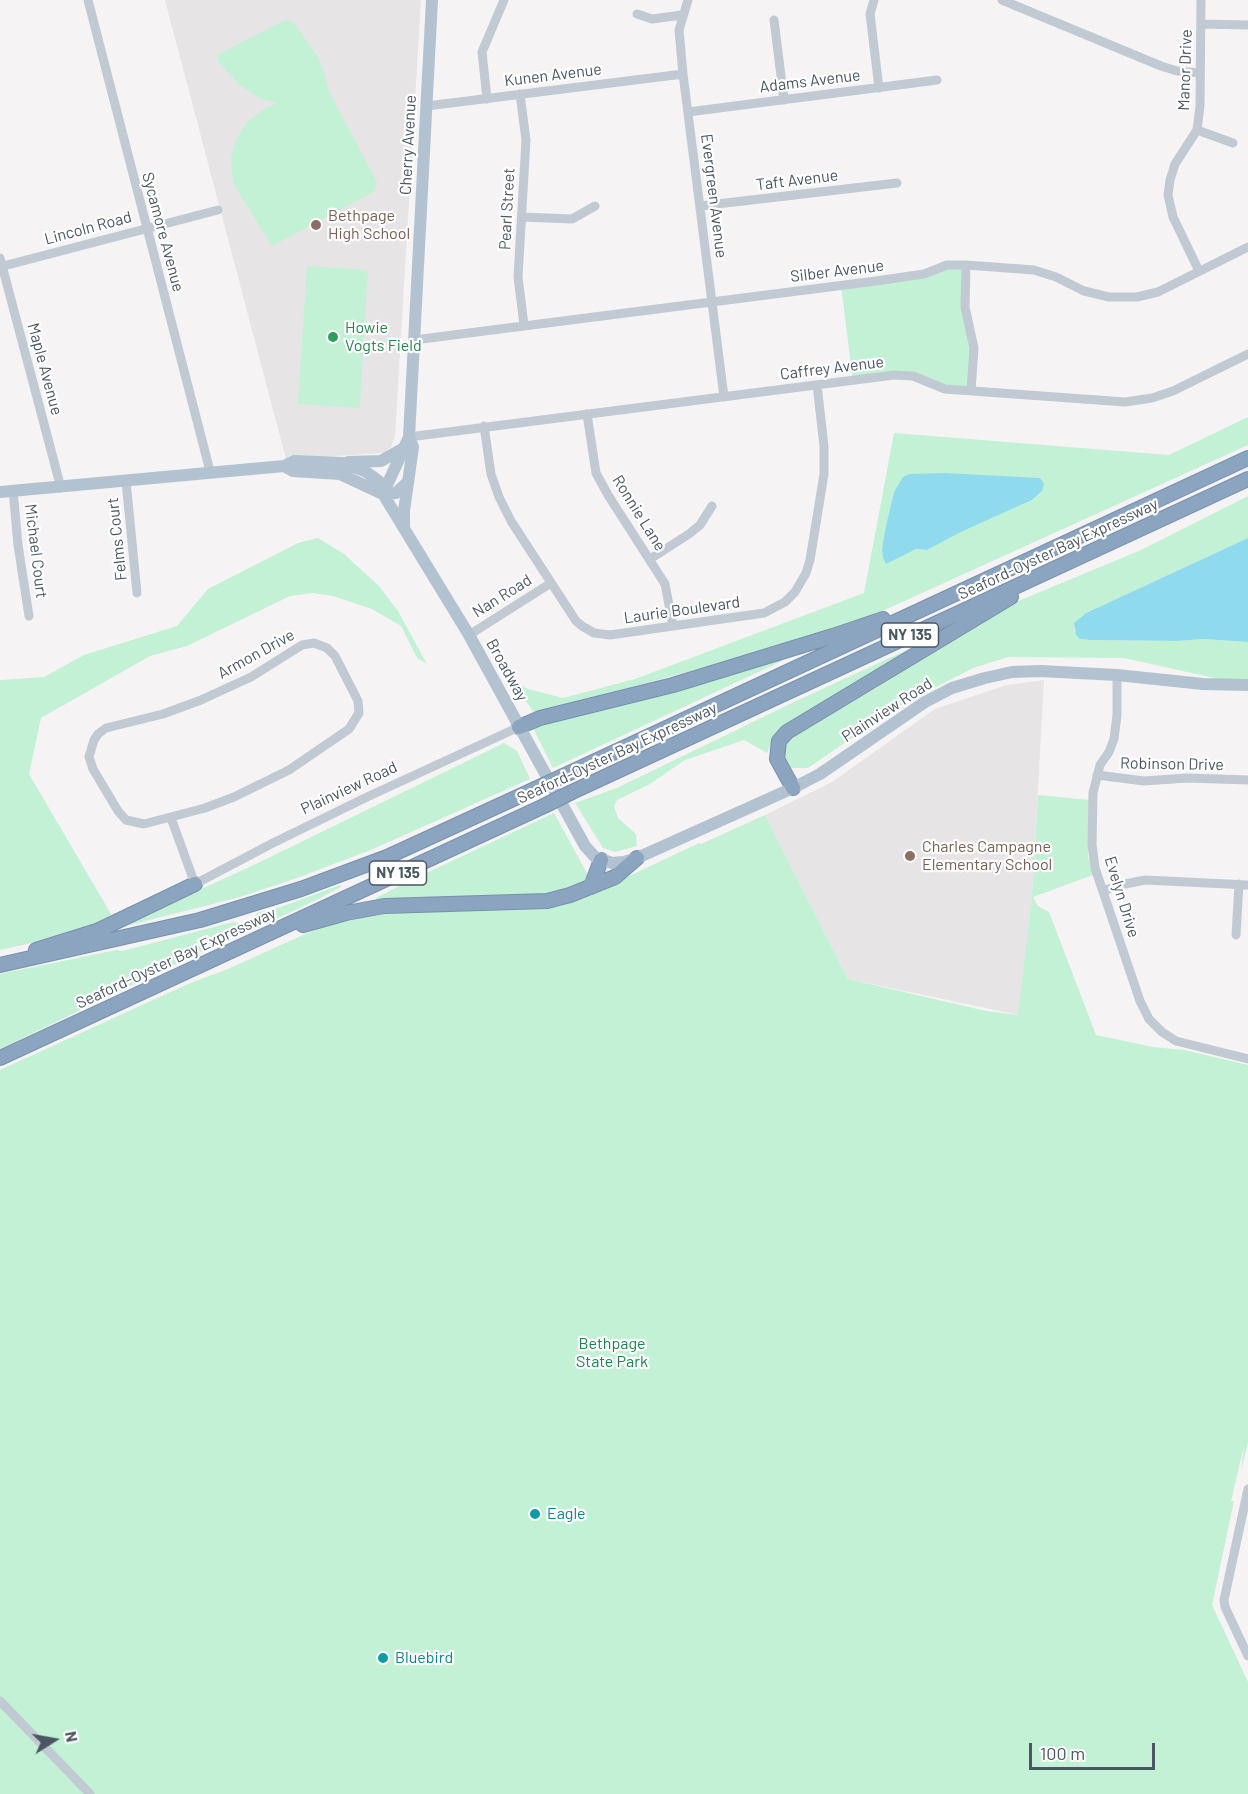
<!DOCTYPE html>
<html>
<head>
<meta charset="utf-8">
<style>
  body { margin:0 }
  #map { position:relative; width:1248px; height:1794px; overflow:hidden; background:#f5f3f3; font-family:Barlow,sans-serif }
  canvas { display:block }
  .north { position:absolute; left:24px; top:1710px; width:60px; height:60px; -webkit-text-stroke:4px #fff; paint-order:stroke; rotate:79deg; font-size:16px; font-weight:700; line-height:24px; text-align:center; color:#4a5661 }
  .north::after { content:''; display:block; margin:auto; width:21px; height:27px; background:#4a5661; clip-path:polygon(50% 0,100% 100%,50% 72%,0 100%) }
  .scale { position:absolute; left:1029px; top:1743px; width:126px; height:27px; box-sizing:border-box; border:3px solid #4a5661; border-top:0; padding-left:8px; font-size:18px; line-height:21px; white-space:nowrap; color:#4a5661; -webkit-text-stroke:4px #fff; paint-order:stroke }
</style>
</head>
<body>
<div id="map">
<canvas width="1248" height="1794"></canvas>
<div class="north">N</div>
<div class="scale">100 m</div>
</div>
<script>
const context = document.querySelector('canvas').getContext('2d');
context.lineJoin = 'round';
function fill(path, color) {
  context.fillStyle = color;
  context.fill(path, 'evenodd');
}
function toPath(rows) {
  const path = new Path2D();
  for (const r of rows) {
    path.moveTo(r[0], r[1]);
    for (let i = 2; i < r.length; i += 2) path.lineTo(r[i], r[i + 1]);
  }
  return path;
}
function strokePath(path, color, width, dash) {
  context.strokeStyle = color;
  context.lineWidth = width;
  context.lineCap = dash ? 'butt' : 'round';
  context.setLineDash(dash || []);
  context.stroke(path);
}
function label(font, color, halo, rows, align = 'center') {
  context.font = font + ' Barlow,sans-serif';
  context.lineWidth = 4.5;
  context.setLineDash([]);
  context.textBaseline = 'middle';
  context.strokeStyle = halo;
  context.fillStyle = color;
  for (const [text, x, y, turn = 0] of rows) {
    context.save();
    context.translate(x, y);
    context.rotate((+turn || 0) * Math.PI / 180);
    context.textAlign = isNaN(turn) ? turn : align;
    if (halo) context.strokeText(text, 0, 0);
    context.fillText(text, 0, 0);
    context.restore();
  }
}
const education = toPath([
  [165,0,421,0,395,436,391,447,384,453,286,459],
  [1044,680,1032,896,1019,1015,848,979,765,815,832,782,935,709,1007,685]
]);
const green = toPath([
  [285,20,293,22,318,57,324,72,329,91,377,182,375,191,272,246,233,183,231,159,235,142,246,123,264,109,278,103,261,99,241,86,220,64,217,55],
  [966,265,965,286,972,335,971,391,913,376,853,381,841,286],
  [307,266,368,270,360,408,298,404],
  [1248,417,1248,445,845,628,535,714,522,696,516,683,528,689,563,698,635,679,864,593,894,433,1169,455],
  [1007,478,1040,478,1042,491,1032,500,961,532,927,550,916,549,902,555,882,549,894,492],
  [1248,496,1248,538,1086,613,1081,617,1074,630,1080,639,1090,640,1178,641,1202,639,1248,642,1248,680,1223,680,1124,658,1008,657,973,668,895,708,808,768,788,768,784,760,784,749,793,736,878,687,944,642,1004,607,1141,550],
  [318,538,344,554,378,585,398,611,427,664,417,658,401,626,372,609,333,596,313,593,290,596,187,646,150,656,41,718,29,774,111,914,106,920,90,928,49,939,0,950,0,680,44,677,84,655,177,626,208,589,298,543],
  [922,643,776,735,767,753,744,740,685,760,650,784,617,800,614,806,618,818,636,834,637,846,615,852,603,848,575,803,617,788,794,702],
  [782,657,784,658,782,661,553,768,532,726,545,722,603,710,674,691],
  [504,743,517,751,530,779,373,849,297,878,240,897,110,930,189,892,206,887,260,862],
  [1038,795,1090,800,1088,856,1093,875,1033,897,1038,906,1049,912,1096,1035,1153,1047,1184,1050,1248,1065,1248,1442,1241,1471,1244,1446,1231,1501,1234,1501,1212,1605,1248,1682,1248,1794,0,1794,0,1070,188,984,228,969,305,934,339,920,372,912,536,909,563,904,585,897,699,843,701,844,765,815,848,979,986,1011,1018,1015,1032,896],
  [554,813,588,875,589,882,574,889,542,896,376,901,376,898,407,882],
  [340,885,341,887,320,898,293,911,260,926,253,926,251,921,257,913,281,907],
  [233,922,238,923,241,930,238,934,0,1049,0,974,116,950,122,951]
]);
const water = toPath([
  [945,473,1040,478,1044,484,1042,491,1032,500,961,532,927,550,916,549,886,564,883,558,882,549,886,526,894,492,903,477,909,474],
  [1248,538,1248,642,1202,639,1178,641,1090,640,1080,639,1076,635,1074,623,1086,613]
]);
const minor = toPath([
  [88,0,210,471],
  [688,0,679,30,683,74,724,397],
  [874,0,870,14,879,88],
  [1002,0,1161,66,1177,71,1200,73],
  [637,14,652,19,682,15],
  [774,20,784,100],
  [1201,24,1248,25],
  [520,94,526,140,518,277,524,325],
  [487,99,482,52,504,0],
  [427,106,683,74],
  [688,112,937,80],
  [1197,130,1233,143],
  [700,206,897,183],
  [522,217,572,219,595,206],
  [0,258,61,488],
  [966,265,965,307,974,348,971,391],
  [0,267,218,210],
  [1199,271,1173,217,1168,195,1170,180,1175,164,1197,130,1200,106,1201,0],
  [414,340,876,281,924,274,947,265,966,265,1034,270,1056,277,1084,291,1109,297,1137,297,1158,292,1248,247],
  [587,414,596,473,608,495,665,584,673,626],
  [484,426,491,474,499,497,511,521,576,621,582,626,594,633,610,635,764,613,785,602,795,592,806,573,810,560,824,474,824,446,817,385],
  [409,437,894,375,913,376,945,389,1125,402,1152,398,1173,391,1248,354],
  [126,481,137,593],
  [13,490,18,545,29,616],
  [650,559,689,534,700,525,712,506],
  [469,635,551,583],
  [314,643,327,648,335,656,358,701,359,713,349,729,289,770,234,797,205,808,144,824,126,820,118,811,93,769,89,757,94,740,98,734,106,728,163,714,201,700,251,677,302,645,314,643],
  [1117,675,1117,715,1114,739,1109,752,1100,765,1093,793,1092,844,1095,868,1140,1001,1149,1019,1162,1032,1176,1041,1248,1059],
  [1097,775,1144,781,1187,778,1248,780],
  [171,818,195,884,273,843,367,797,519,727],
  [1103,891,1120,885,1145,880,1248,885],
  [1236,935,1239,884],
  [1248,1489,1224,1600,1225,1607,1248,1656],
  [0,1701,90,1794]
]);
const major = toPath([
  [348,462,381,461,404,448],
  [284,466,293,471,340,474,383,494,396,493,408,482],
  [0,492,284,466,294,461,343,463,365,471,380,482,383,494,469,635,585,846,595,857,612,863,624,862,637,858,793,788,820,774,925,702,952,688,985,678,1012,672,1040,671,1117,675,1203,684,1248,685],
  [383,494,409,437,432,0],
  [404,527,404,511,413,447,409,437]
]);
const highway = toPath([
  [519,727,540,718,673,685,833,636,883,619],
  [563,776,1248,458],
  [793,788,777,759,779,741,787,732,1011,597],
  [572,792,1248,479],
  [591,887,601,860],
  [303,925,346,913,384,906,547,901,570,895,615,877,637,858],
  [36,950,97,931,195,884],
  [0,965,200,920,301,889,387,857,535,789],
  [0,1058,544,806]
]);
const highwayBridge = toPath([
  [535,789,563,776],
  [544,806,572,792]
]);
const markers = [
  [316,225,6,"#8d6e63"],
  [333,337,6,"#2e9e5b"],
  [910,856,6,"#8d6e63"],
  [535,1514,6,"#0f9aa8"],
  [383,1658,6,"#0f9aa8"]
];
const shields = [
  [910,635,57],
  [398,873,57]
];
const shieldNames = [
  ["NY 135",910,635],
  ["NY 135",398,873]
];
const streetNames = [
  ["Manor Drive",1185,70,-88],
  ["Kunen Avenue",553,75,-7],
  ["Adams Avenue",810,81,-7],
  ["Cherry Avenue",408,145,-87],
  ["Taft Avenue",797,180,-7],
  ["Evergreen Avenue",714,196,83],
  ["Pearl Street",507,209,-87],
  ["Lincoln Road",88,228,-15],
  ["Sycamore Avenue",163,232,75],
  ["Silber Avenue",837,271,-7],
  ["Caffrey Avenue",832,368,-7],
  ["Maple Avenue",45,369,75],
  ["Ronnie Lane",639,513,58],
  ["Felms Court",117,539,-96],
  ["Seaford-Oyster Bay Expressway",1058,549,-25],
  ["Michael Court",36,551,83],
  ["Nan Road",502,596,-32],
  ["Laurie Boulevard",682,610,-8],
  ["Armon Drive",256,654,-29],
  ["Broadway",507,670,61],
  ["Plainview Road",887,710,-33],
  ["Seaford-Oyster Bay Expressway",617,753,-25],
  ["Robinson Drive",1172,764,1],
  ["Plainview Road",349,788,-25],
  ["Evelyn Drive",1122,897,73],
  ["Seaford-Oyster Bay Expressway",176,958,-25]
];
const educationNames = [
  ["Bethpage",328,216],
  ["High School",328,234],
  ["Charles Campagne",922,847],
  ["Elementary School",922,865]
];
const leisureNames = [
  ["Howie",345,328],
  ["Vogts Field",345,346]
];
const parkNames = [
  ["Bethpage",612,1344],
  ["State Park",612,1362]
];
const cultureNames = [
  ["Eagle",547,1514],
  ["Bluebird",395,1658]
];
fill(education, '#e6e4e5');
fill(green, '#c3f1d5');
fill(water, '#90daee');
strokePath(highway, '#7690ad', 16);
strokePath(minor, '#c1cad2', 9);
strokePath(major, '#b3c2d1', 12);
strokePath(highway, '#8ba5c1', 14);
strokePath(highwayBridge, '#7690ad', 16, []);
strokePath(highwayBridge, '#8ba5c1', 14);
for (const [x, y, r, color] of markers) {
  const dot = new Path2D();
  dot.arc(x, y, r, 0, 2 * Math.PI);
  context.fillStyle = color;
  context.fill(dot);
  strokePath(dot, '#fff', 2);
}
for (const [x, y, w] of shields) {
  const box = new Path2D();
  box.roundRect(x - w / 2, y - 12, w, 24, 4.5);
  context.fillStyle = '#fff';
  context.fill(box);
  strokePath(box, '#4a5661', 1.5);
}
label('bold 15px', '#4a5661', null, shieldNames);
label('16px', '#4a5661', '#fff', streetNames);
label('16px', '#785e54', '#fff', educationNames, 'left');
label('16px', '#27864d', '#fff', leisureNames, 'left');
label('16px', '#17864f', '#fff', parkNames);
label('16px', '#0d838f', '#fff', cultureNames, 'left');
</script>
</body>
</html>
